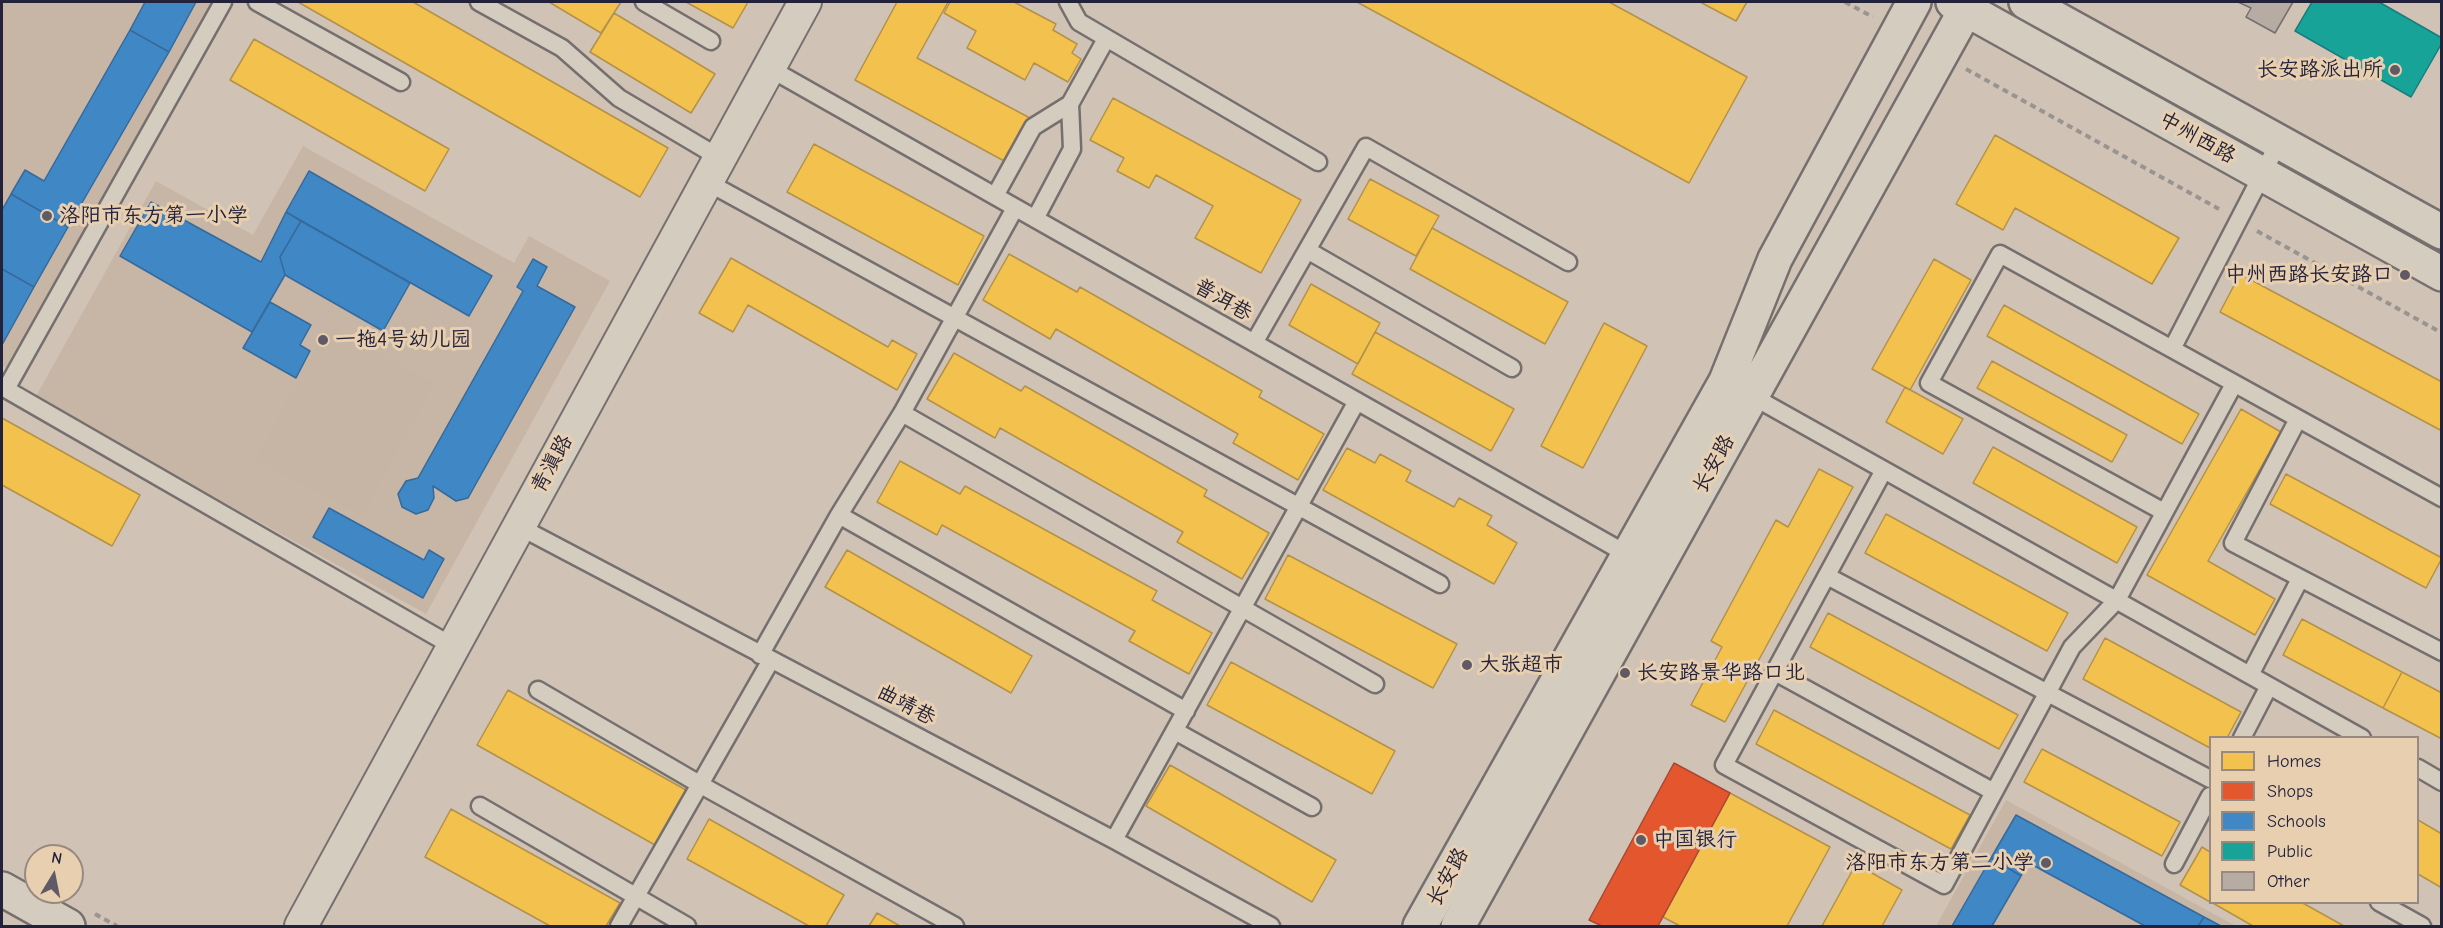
<!DOCTYPE html>
<html>
<head>
<meta charset="utf-8">
<style>
  body { margin:0 }
  #map { position:relative; width:2443px; height:928px; overflow:hidden; background:#d0c3b5; font-family:"Comic Neue",sans-serif }
  canvas { display:block }
  .frame { position:absolute; inset:0; border:3px solid #22223b; pointer-events:none }
  .legend { position:absolute; left:2209px; top:736px; width:210px; height:168px; box-sizing:border-box; background:#e8cfb0; border:2px solid #998a81; margin:0; padding:8px 10px; list-style:none; font-size:18px; color:#22223b }
  .legend li { display:flex; align-items:center; gap:12px; height:30px }
  .legend b { width:30px; border:2px solid #998a81 }
  .north { position:absolute; left:24px; top:844px; width:60px; height:60px; box-sizing:border-box; background:#e8cfb0; border:2px solid #998a81; border-radius:50%; rotate:10deg; font-size:16px; font-weight:700; line-height:24px; text-align:center; color:#22223b }
  .north::after { content:''; display:block; margin:auto; width:21px; height:27px; background:#5f5a66; clip-path:polygon(50% 0,100% 100%,50% 72%,0 100%) }
</style>
</head>
<body>
<div id="map">
<canvas width="2443" height="928"></canvas>
<div class="frame"></div>
<ul class="legend">
<li><b style="height:16px;background:#f2c14e"></b>Homes</li>
<li><b style="height:16px;background:#e4572e"></b>Shops</li>
<li><b style="height:16px;background:#3f88c5"></b>Schools</li>
<li><b style="height:16px;background:#17a398"></b>Public</li>
<li><b style="height:16px;background:#b6aca4"></b>Other</li>
</ul>
<div class="north">N</div>
</div>
<script>
const context = document.querySelector('canvas').getContext('2d');
context.lineJoin = 'round';
function fill(path, color) {
  context.fillStyle = color;
  context.fill(path, 'evenodd');
}
function toPath(rows) {
  const path = new Path2D();
  for (const r of rows) {
    path.moveTo(r[0], r[1]);
    for (let i = 2; i < r.length; i += 2) path.lineTo(r[i], r[i + 1]);
  }
  return path;
}
function strokePath(path, color, width, dash) {
  context.strokeStyle = color;
  context.lineWidth = width;
  context.lineCap = dash ? 'butt' : 'round';
  context.setLineDash(dash || []);
  context.stroke(path);
}
function label(font, color, halo, rows, align = 'center') {
  context.font = font + ' "Comic Neue","LXGW WenKai TC",sans-serif';
  context.lineWidth = 6;
  context.setLineDash([]);
  context.textBaseline = 'middle';
  context.strokeStyle = halo;
  context.fillStyle = color;
  for (const [text, x, y, turn = 0] of rows) {
    context.save();
    context.translate(x, y);
    context.rotate((+turn || 0) * Math.PI / 180);
    context.textAlign = isNaN(turn) ? turn : align;
    if (halo) context.strokeText(text, 0, 0);
    context.fillText(text, 0, 0);
    context.restore();
  }
}
const built = toPath([
  [2,2,213,2,8,369,2,365],
  [303,146,514,263,529,236,610,281,426,614,35,398,156,181,253,235],
  [2006,800,2236,926,1936,926]
]);
const green = toPath([
  [328,326,434,383,362,516,256,459]
]);
const homes = toPath([
  [298,2,413,2,668,148,640,197,298,2],
  [549,2,621,2,601,33,549,2],
  [686,2,748,2,733,28,686,2],
  [897,2,948,2,917,58,1030,118,1006,162,855,80,897,2],
  [950,2,1014,2,1056,24,1053,30,1077,44,1072,53,1081,59,1068,82,1034,63,1025,80,967,48,976,31,944,13,950,2],
  [1357,2,1609,2,1747,77,1689,183,1357,2],
  [1700,2,1747,2,1736,21,1700,2],
  [614,13,715,74,691,113,590,52,614,13],
  [254,39,449,149,425,191,230,80,254,39],
  [1113,98,1301,200,1261,273,1195,238,1213,206,1156,175,1149,188,1117,171,1124,158,1090,140,1113,98],
  [1995,135,2179,238,2152,284,2015,208,2003,230,1956,204,1995,135],
  [814,144,984,236,958,285,787,192,814,144],
  [1370,179,1439,216,1416,256,1348,219,1370,179],
  [1432,228,1568,302,1545,344,1410,269,1432,228],
  [1009,254,1077,292,1080,287,1262,391,1259,397,1324,434,1298,480,1233,443,1238,434,1056,329,1050,339,983,300,1009,254],
  [731,258,888,347,892,340,917,354,897,390,748,305,733,332,699,313,731,258],
  [1934,259,1971,280,1910,390,1872,369,1934,259],
  [2240,274,2442,382,2442,431,2220,312,2240,274],
  [1311,284,1380,323,1358,364,1289,325,1311,284],
  [2004,305,2199,414,2182,444,1987,336,2004,305],
  [1604,323,1647,346,1583,468,1541,446,1604,323],
  [1375,332,1514,409,1491,451,1352,374,1375,332],
  [954,353,1021,391,1025,386,1207,490,1204,496,1269,533,1242,579,1177,542,1183,532,1000,428,995,438,927,399,954,353],
  [1992,361,2127,435,2112,462,1977,388,1992,361],
  [1905,387,1963,419,1943,454,1886,422,1905,387],
  [2241,409,2281,432,2208,561,2275,599,2255,635,2147,575,2241,409],
  [2,418,140,495,112,546,2,485,2,418],
  [1993,447,2137,527,2117,563,1973,483,1993,447],
  [1347,448,1375,463,1380,454,1411,471,1406,481,1454,507,1459,498,1492,516,1487,525,1517,543,1494,584,1323,490,1347,448],
  [900,461,960,494,965,486,1157,591,1152,600,1212,633,1189,674,1129,641,1135,631,942,525,937,535,877,502,900,461],
  [1819,469,1853,487,1725,722,1691,705,1722,647,1711,641,1776,520,1788,527,1819,469],
  [2286,474,2442,558,2426,588,2270,504,2286,474],
  [1886,514,2068,613,2047,651,1865,553,1886,514],
  [847,550,1032,656,1011,693,825,587,847,550],
  [1288,555,1457,644,1433,688,1265,599,1288,555],
  [1828,613,2018,715,1999,749,1810,647,1828,613],
  [2302,619,2402,672,2383,708,2283,655,2302,619],
  [2105,638,2241,712,2227,738,2210,738,2210,748,2083,679,2105,638],
  [1231,662,1395,751,1372,794,1207,705,1231,662],
  [2402,672,2442,693,2442,739,2383,708,2402,672],
  [508,690,686,790,655,845,477,745,508,690],
  [1774,710,1970,815,1951,849,1756,744,1774,710],
  [2042,749,2180,822,2162,856,2024,782,2042,749],
  [1170,765,1336,860,1312,902,1146,806,1170,765],
  [1730,793,1830,847,1787,926,1680,926,1663,917,1730,793],
  [451,809,620,903,606,926,550,926,425,857,451,809],
  [709,819,844,895,826,926,809,926,687,859,709,819],
  [2418,820,2442,834,2442,888,2418,874,2418,820],
  [2202,847,2210,852,2210,902,2180,885,2202,847],
  [1856,864,1902,890,1882,926,1822,926,1856,864],
  [2211,902,2301,902,2344,926,2253,926,2211,902],
  [877,913,900,926,869,926,877,913]
]);
const shops = toPath([
  [1674,763,1730,793,1658,926,1602,926,1589,920,1674,763]
]);
const schools = toPath([
  [145,2,196,2,169,52,130,30,145,2],
  [130,30,169,52,68,227,11,194,25,170,44,181,130,30],
  [309,171,492,276,469,316,286,212,309,171],
  [11,194,68,227,34,287,2,269,2,210,11,194],
  [151,202,261,262,286,212,301,221,280,257,285,275,252,332,120,256,151,202],
  [301,221,410,283,383,331,285,275,280,257,301,221],
  [533,259,547,267,537,286,575,307,468,498,456,501,433,486,434,498,428,510,416,514,402,507,398,494,406,481,418,478,523,291,517,287,533,259],
  [2,269,34,287,2,345,2,269],
  [270,302,311,325,300,345,310,351,296,378,243,348,270,302],
  [329,508,424,560,429,550,444,559,423,598,313,537,329,508],
  [2016,815,2204,917,2198,926,2145,926,2027,862,2021,876,1991,858,2016,815],
  [1991,858,2021,876,1992,926,1952,926,1991,858],
  [2204,917,2221,926,2198,926,2204,917]
]);
const public = toPath([
  [2312,2,2379,2,2442,38,2442,43,2411,97,2295,31,2312,2]
]);
const building = toPath([
  [2238,2,2293,2,2275,33,2246,17,2251,8,2238,2]
]);
const path = toPath([
  [1845,2,1873,17],
  [1966,69,2219,209],
  [2257,231,2442,333],
  [95,914,117,926]
]);
const lane = toPath([
  [257,2,401,82],
  [479,2,562,48,619,98,720,158],
  [644,2,711,41],
  [1068,2,1079,22,1318,162],
  [769,68,1632,557],
  [1070,104,1106,39],
  [707,182,1440,584],
  [995,196,1033,127,1070,104,1072,149,1035,219],
  [1307,250,1512,368],
  [1254,343,1366,147,1568,262],
  [2172,349,2279,142],
  [2,387,454,647],
  [6,389,223,2],
  [1752,396,2362,738],
  [902,413,1375,684],
  [2298,419,2233,543,2442,652],
  [1884,470,1724,765,1944,885,2072,647,2117,600,2234,384],
  [2164,512,1929,383,2000,254,2442,498],
  [839,515,1186,711],
  [518,526,1114,840,1271,926],
  [1827,576,2210,779],
  [760,655,839,515,902,413,1015,208],
  [1775,672,1994,792],
  [2250,675,2300,579],
  [538,690,701,785,955,926],
  [1175,731,1312,807],
  [2242,738,2269,686],
  [2418,768,2442,782],
  [480,806,687,926],
  [1114,840,1357,401],
  [2174,864,2210,796],
  [2379,902,2422,926],
  [619,926,771,660]
]);
const street = toPath([
  [301,926,805,2]
]);
const secondary = toPath([
  [2,889,68,926],
  [1420,926,1726,381,1775,259,1914,2],
  [1458,926,1970,2]
]);
const primary = toPath([
  [1953,2,2442,274],
  [2026,2,2442,232]
]);
const markers = [
  [2395,70,6,"#5f5a66"],
  [47,216,6,"#5f5a66"],
  [2405,275,6,"#5f5a66"],
  [323,340,6,"#5f5a66"],
  [1467,665,6,"#5f5a66"],
  [1625,673,6,"#5f5a66"],
  [1641,840,6,"#5f5a66"],
  [2046,863,6,"#5f5a66"]
];
const poiNames = [
  ["长安路派出所",2383,70,"right"],
  ["洛阳市东方第一小学",59,216],
  ["中州西路长安路口",2393,275,"right"],
  ["一拖4号幼儿园",335,340],
  ["大张超市",1479,665],
  ["长安路景华路口北",1637,673],
  ["中国银行",1653,840],
  ["洛阳市东方第二小学",2034,863,"right"]
];
const streetNames = [
  ["中州西路",2197,138,29],
  ["普洱巷",1223,300,30],
  ["青滇路",552,464,-61],
  ["长安路",1714,464,-61],
  ["曲靖巷",906,705,28],
  ["长安路",1448,877,-61]
];
fill(built, '#c7b6a5');
fill(green, '#c6b5a4');
fill(homes, '#f2c14e');
strokePath(homes, '#b49148', 1.5);
fill(shops, '#e4572e');
strokePath(shops, '#aa4732', 1.5);
fill(schools, '#3f88c5');
strokePath(schools, '#36699c', 1.5);
fill(public, '#17a398');
strokePath(public, '#1a7c7c', 1.5);
fill(building, '#b6aca4');
strokePath(building, '#756f6e', 1.5);
strokePath(lane, '#756f6e', 21);
strokePath(street, '#756f6e', 36);
strokePath(secondary, '#756f6e', 38);
strokePath(primary, '#756f6e', 38);
strokePath(path, '#9a9490', 4, [6, 4.5]);
strokePath(lane, '#d5ccc0', 16);
strokePath(street, '#d5ccc0', 32);
strokePath(secondary, '#d5ccc0', 33);
strokePath(primary, '#d5ccc0', 33);
for (const [x, y, r, color] of markers) {
  const dot = new Path2D();
  dot.arc(x, y, r, 0, 2 * Math.PI);
  context.fillStyle = color;
  context.fill(dot);
  strokePath(dot, '#e8cfb0', 2);
}
label('21px', '#22223b', '#e8cfb0', poiNames, 'left');
label('21px', '#22223b', '#e8cfb0', streetNames);
</script>
</body>
</html>
